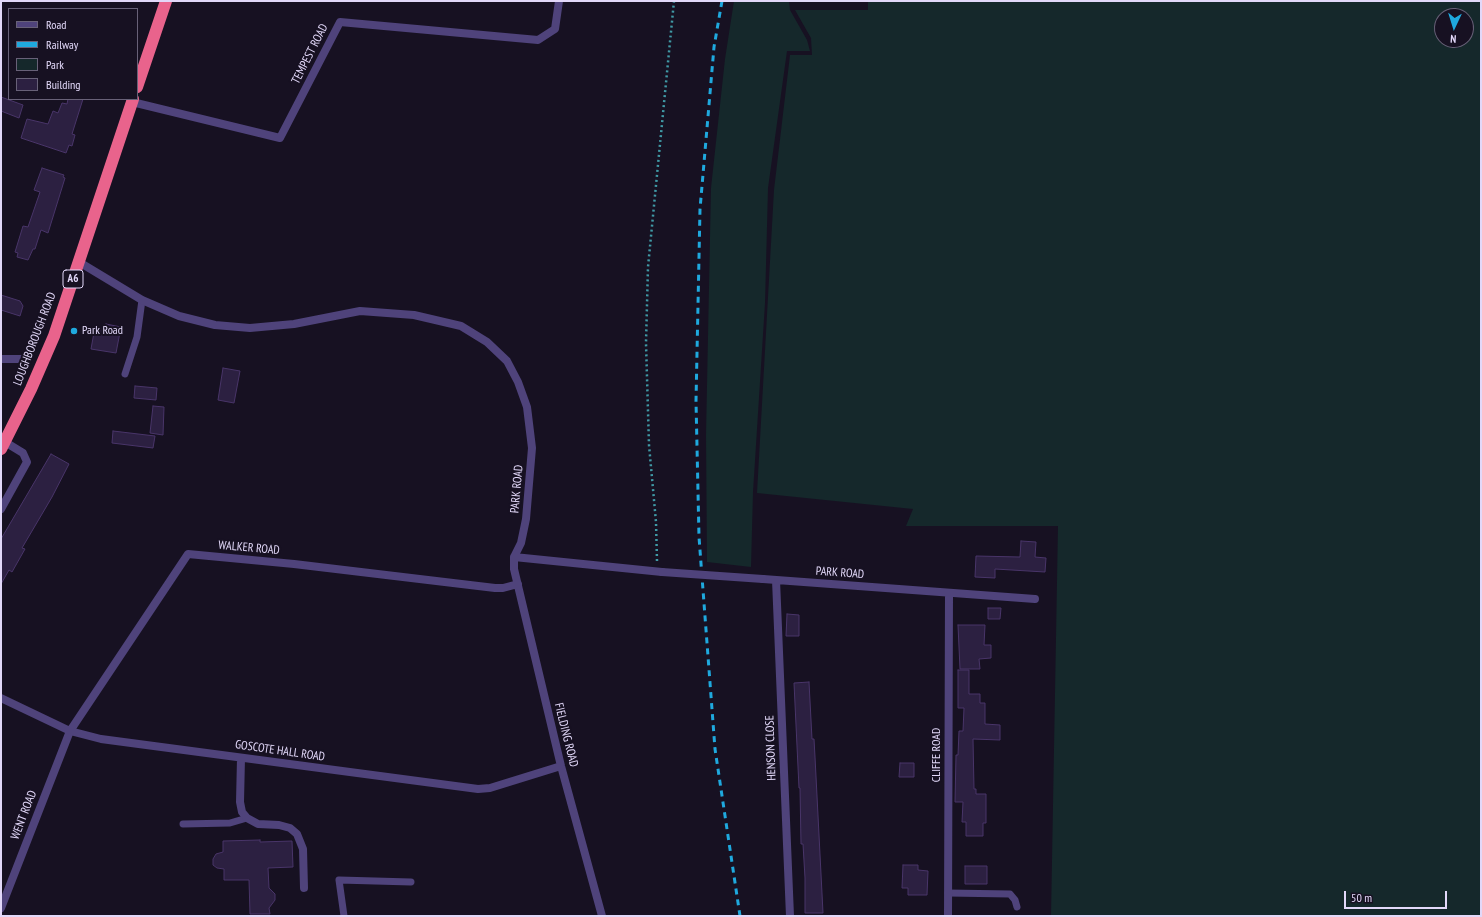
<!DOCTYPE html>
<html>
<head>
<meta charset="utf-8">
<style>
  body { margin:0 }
  #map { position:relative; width:1482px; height:917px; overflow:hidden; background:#171122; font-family:"PT Sans Narrow",sans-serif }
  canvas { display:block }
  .frame { position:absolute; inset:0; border:2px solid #e2d8f9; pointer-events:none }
  .legend { position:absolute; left:8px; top:8px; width:130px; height:92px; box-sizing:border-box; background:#171122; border:1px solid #686178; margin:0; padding:5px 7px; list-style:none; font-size:12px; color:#e2d8f9 }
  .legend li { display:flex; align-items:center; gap:8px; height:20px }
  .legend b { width:20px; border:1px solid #686178 }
  .north { position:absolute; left:1434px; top:8px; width:40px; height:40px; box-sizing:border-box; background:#171122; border:1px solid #686178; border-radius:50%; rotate:184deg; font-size:11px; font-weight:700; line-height:16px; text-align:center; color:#e2d8f9 }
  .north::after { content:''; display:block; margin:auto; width:14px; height:18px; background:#1fa9de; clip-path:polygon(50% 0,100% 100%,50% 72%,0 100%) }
  .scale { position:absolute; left:1344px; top:891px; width:103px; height:18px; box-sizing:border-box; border:2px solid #e2d8f9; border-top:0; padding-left:5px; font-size:12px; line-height:14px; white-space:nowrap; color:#e2d8f9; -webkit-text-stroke:3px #171122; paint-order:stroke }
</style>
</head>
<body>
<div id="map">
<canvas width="1482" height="917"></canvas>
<div class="frame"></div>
<ul class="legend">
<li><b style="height:5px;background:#4f437b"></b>Road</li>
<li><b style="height:5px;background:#1fa9de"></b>Railway</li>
<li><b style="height:11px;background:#15282b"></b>Park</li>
<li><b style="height:11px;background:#2c2041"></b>Building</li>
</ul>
<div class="north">N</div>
<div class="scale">50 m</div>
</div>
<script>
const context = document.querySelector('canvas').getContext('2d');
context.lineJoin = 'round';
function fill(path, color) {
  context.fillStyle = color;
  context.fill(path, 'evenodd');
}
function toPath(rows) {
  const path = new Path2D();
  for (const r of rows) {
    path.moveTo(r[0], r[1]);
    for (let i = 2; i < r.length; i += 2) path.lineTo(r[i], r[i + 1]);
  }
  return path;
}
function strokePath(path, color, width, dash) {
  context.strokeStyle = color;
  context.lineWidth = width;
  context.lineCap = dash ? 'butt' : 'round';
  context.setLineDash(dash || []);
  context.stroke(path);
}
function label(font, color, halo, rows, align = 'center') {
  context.font = font + ' "PT Sans Narrow",sans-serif';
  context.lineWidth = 4;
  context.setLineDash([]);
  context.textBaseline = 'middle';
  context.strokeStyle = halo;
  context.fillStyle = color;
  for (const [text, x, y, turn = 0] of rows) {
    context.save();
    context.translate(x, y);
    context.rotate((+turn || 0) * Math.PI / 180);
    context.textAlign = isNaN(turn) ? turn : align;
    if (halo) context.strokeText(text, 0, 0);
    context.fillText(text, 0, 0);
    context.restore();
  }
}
const green = toPath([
  [734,1,789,1,790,10,807,40,810,51,787,51,768,188,765,303,753,492,751,567,707,562,706,435,711,188,725,59],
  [868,1,1481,1,1481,916,1051,916,1058,526,906,526,913,509,757,493,774,190,790,55,812,55,811,38,795,10,868,10],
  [1442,16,1466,16,1466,40,1442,40]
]);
const building = toPath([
  [1,97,23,105,19,118,1,111,1,97],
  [68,99,83,99,72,134,75,135,72,146,69,145,66,153,21,138,27,119,48,124,53,111,58,113,62,103,67,104,68,99],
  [42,168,64,175,63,177,65,178,48,233,41,230,35,249,33,249,28,260,17,257,18,253,15,252,23,226,28,227,39,195,40,192,34,190,42,168],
  [1,295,20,301,23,306,20,316,1,310,1,295],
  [106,324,121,327,116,353,91,349,95,327,106,329,106,324],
  [223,368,240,371,234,403,218,400,223,368],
  [135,386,157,388,156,400,134,398,135,386],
  [153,406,164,407,163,435,150,433,153,406],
  [113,431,155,436,153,448,112,443,113,431],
  [51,454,69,464,52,497,22,548,25,549,12,572,9,570,1,584,1,539,51,454],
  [1021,541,1036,542,1035,557,1046,558,1045,572,995,569,995,578,975,577,976,556,1020,557,1021,541],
  [988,608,1001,608,1000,619,988,619,988,608],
  [787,614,799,615,799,636,786,636,787,614],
  [958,625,985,625,984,645,991,645,991,658,979,659,980,669,960,669,958,625],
  [958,670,969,670,969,694,980,694,980,703,985,703,985,724,1000,725,1000,740,973,739,974,789,976,789,976,794,986,794,986,823,983,823,983,836,966,836,966,822,962,822,963,802,955,802,956,755,958,755,959,731,963,731,964,708,958,708,958,670],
  [809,682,812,739,814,739,815,757,823,913,805,913,805,878,803,844,801,844,800,788,799,788,794,683,809,682],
  [900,763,914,763,914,777,899,777,900,763],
  [260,840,260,842,292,841,293,867,268,868,269,888,275,894,275,900,269,908,270,914,250,914,249,880,224,880,224,869,217,868,213,865,213,859,216,854,223,852,223,841,260,840],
  [903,865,918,865,918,870,928,871,927,895,908,895,908,888,902,888,903,865],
  [965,866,987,866,987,884,965,884,965,866]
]);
const path = toPath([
  [657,561,656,522,649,445,646,343,648,267,674,1]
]);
const lane = toPath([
  [125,374,137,337,142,300],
  [183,824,230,823,247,818],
  [948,893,1010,894,1015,900,1017,907],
  [344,916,339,880,411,882]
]);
const street = toPath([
  [132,102,280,138,340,22,538,40,555,29,559,1],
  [79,262,142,300,179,316,215,325,250,328,294,324,360,311,414,315,461,326,487,342,507,361,518,382,527,407,532,448,526,519,521,543,514,557,514,569,561,766,602,916],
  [1,359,23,359],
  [1,509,27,462,23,453,5,442],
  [514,557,662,572],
  [763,579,1035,599],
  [776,580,790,916],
  [1,698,70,731,101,739,478,789,490,788,561,766],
  [241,758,240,802,242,812,247,818,258,824,279,825,290,828,297,834,303,849,304,888],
  [1,908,70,731,188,554,294,564,495,588,503,588,518,584],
  [948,916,949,593]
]);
const highway = toPath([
  [137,87,166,1],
  [1,449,31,389,54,336,133,99]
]);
const rail = toPath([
  [722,1,714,47,700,209,696,401,699,537,715,749,740,916]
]);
const streetBridge = toPath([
  [662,572,763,579]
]);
const markers = [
  [74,331,4,"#1fa9de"]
];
const shields = [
  [73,279,20]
];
const shieldNames = [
  ["A6",73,279]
];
const streetNames = [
  ["TEMPEST ROAD",310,54,-63],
  ["LOUGHBOROUGH ROAD",35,339,-69],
  ["PARK ROAD",517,489,-85],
  ["WALKER ROAD",249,548,5],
  ["PARK ROAD",840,573,4],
  ["FIELDING ROAD",566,735,76],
  ["HENSON CLOSE",771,748,-92],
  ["GOSCOTE HALL ROAD",280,751,8],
  ["CLIFFE ROAD",937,755,-90],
  ["WENT ROAD",24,815,-69]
];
const poiNames = [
  ["Park Road",82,331]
];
fill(green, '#15282b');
fill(building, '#2c2041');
strokePath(building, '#493569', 1);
strokePath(path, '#409aa6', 2.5, [2, 3]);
strokePath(lane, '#4f437b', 7);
strokePath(street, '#4f437b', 8);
strokePath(highway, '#e9638c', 12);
strokePath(rail, '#1fa9de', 3, [6, 5]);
strokePath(streetBridge, '#4f437b', 8);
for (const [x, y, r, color] of markers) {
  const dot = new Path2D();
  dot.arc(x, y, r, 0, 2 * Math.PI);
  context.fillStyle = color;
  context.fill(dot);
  strokePath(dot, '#171122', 1.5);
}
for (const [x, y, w] of shields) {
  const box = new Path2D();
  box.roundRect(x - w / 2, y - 9, w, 18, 3);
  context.fillStyle = '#171122';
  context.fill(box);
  strokePath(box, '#e2d8f9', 1);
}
label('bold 11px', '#e2d8f9', null, shieldNames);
label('12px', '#e2d8f9', '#171122', streetNames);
label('12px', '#e2d8f9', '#171122', poiNames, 'left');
</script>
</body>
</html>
